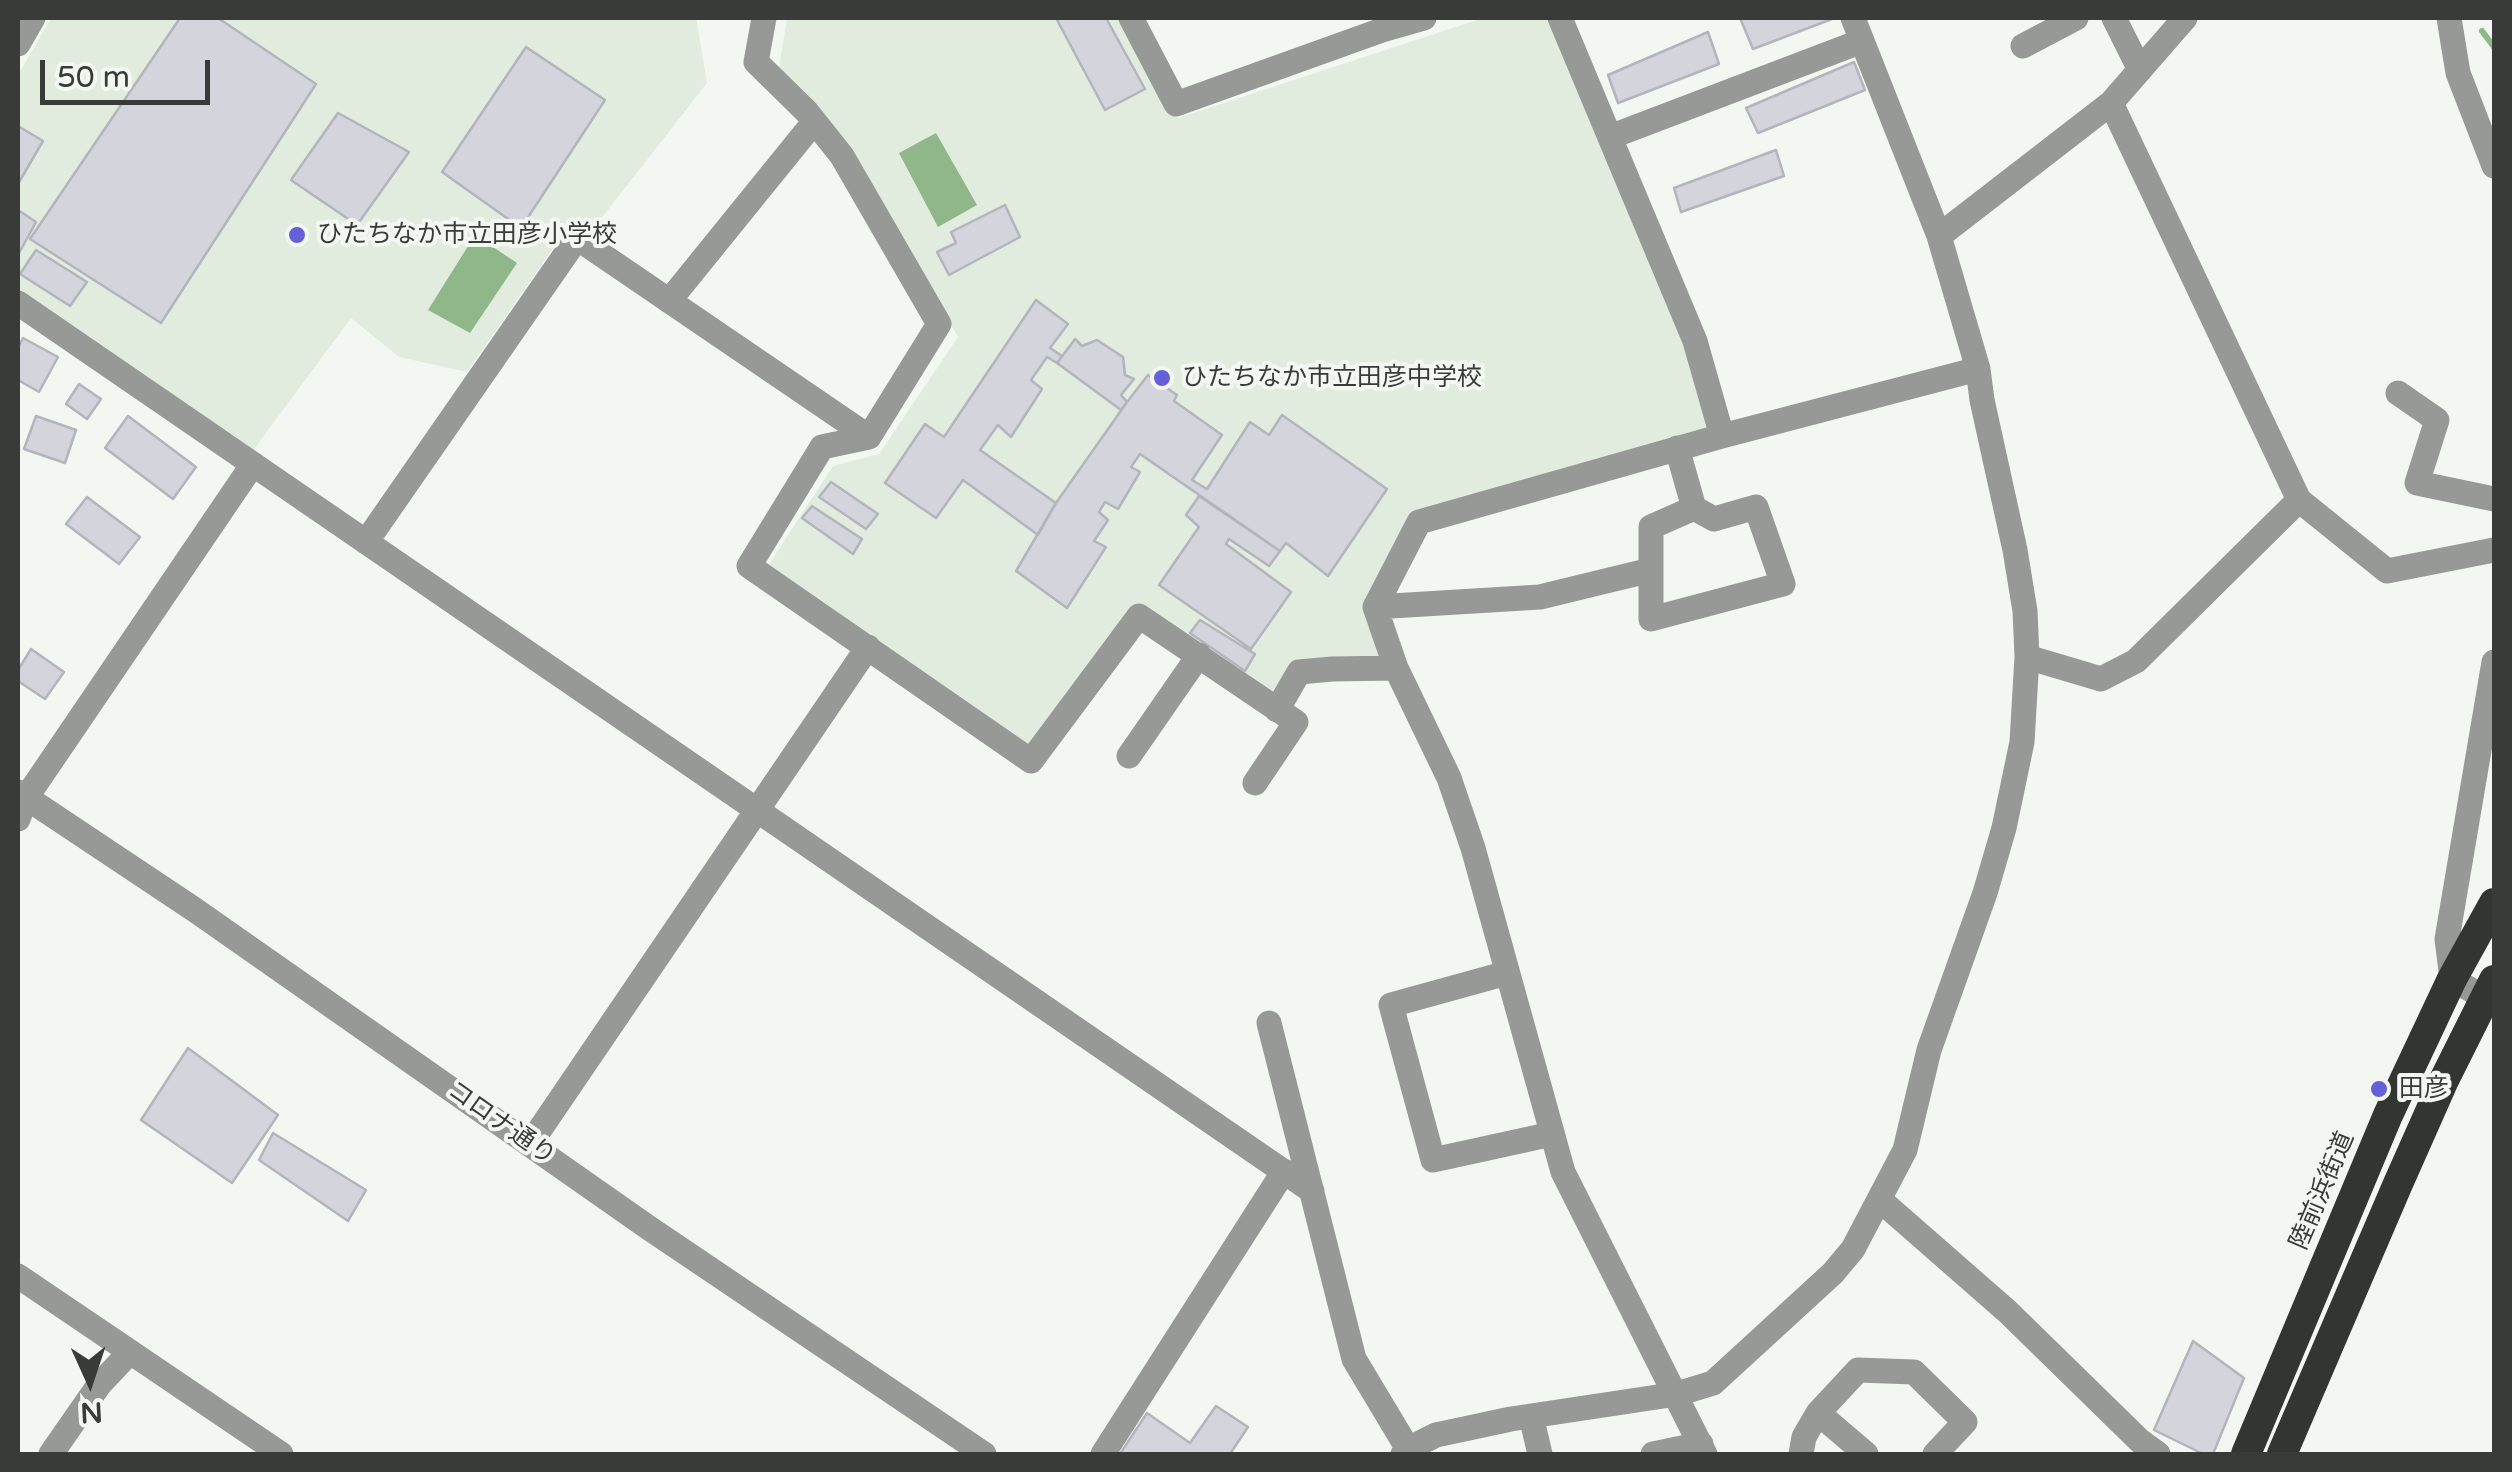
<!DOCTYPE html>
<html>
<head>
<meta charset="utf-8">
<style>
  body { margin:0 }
  #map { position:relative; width:2512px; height:1472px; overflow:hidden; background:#f2f8f1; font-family:"Varela Round",sans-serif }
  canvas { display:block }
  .frame { position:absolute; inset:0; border:20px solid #383b38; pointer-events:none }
  .north { position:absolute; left:40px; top:1332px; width:100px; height:100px; -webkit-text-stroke:8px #f2f8f1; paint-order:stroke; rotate:177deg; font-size:28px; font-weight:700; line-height:40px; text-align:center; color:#383b38 }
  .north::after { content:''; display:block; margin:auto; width:35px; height:45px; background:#383b38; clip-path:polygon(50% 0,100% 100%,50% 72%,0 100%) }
  .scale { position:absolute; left:40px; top:60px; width:170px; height:45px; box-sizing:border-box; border:5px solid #383b38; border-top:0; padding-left:12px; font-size:30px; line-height:35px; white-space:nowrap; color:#383b38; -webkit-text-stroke:8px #f2f8f1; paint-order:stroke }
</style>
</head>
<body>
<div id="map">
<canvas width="2512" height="1472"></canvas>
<div class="frame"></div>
<div class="north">N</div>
<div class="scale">50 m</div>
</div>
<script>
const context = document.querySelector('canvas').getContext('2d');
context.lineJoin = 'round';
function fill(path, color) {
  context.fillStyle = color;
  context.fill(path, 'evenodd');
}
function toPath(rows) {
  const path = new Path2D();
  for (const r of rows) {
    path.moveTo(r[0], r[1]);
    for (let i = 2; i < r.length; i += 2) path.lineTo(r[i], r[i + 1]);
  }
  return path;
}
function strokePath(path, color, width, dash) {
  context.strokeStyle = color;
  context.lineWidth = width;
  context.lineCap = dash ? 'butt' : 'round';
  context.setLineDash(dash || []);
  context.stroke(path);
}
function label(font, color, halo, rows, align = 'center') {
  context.font = font + ' "Varela Round","Noto Sans JP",sans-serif';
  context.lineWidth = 8;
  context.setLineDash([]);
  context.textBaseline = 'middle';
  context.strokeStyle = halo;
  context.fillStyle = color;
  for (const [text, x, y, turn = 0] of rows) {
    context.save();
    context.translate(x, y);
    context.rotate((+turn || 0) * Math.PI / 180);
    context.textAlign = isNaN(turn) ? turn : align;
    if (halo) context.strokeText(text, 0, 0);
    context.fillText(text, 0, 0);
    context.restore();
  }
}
const built = toPath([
  [51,18,696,18,707,83,593,229,558,241,467,372,399,357,351,318,252,452,18,294,18,75],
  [787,18,1119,18,1178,118,1483,18,1551,18,1689,343,1713,432,1414,517,1368,602,1380,661,1280,691,1265,695,1137,604,1032,752,767,567,833,466,879,454,958,337,853,151,779,68]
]);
const water = toPath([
  [936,133,977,205,938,227,899,153],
  [475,235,517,263,470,333,428,310]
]);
const stream = toPath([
  [2482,31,2494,47]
]);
const building = toPath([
  [180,18,218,18,316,84,161,323,30,239,180,18],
  [1056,18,1106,18,1145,89,1105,110,1056,18],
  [1740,18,1832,18,1832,19,1753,49,1740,18],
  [1708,32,1719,64,1618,103,1608,75,1708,32],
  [526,47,605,100,521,228,442,172,526,47],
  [1854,62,1865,90,1758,133,1746,108,1854,62],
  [338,113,409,152,357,225,291,180,338,113],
  [18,126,43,141,18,184,18,126],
  [1776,150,1784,176,1681,212,1674,188,1776,150],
  [1005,205,1020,237,949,275,937,252,956,243,951,232,1005,205],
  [18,210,36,222,18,255,18,210],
  [36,250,87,282,70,306,20,274,36,250],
  [1036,300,1068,324,1050,348,1062,356,1057,363,1047,357,1031,380,1042,389,1011,437,998,425,980,450,1056,503,1038,535,963,480,936,518,885,483,925,424,944,437,1036,300],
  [23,338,58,357,39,392,18,380,18,348,23,338],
  [1075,339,1082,346,1097,340,1123,357,1125,375,1134,379,1121,395,1127,402,1121,410,1057,363,1075,339],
  [1148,375,1177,395,1174,401,1222,435,1192,480,1207,489,1250,422,1269,435,1282,415,1387,489,1328,576,1286,543,1280,551,1140,454,1131,467,1140,472,1118,509,1105,502,1099,512,1108,520,1094,541,1106,547,1067,608,1016,571,1056,503,1127,402,1148,375],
  [79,384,101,399,87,419,66,404,79,384],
  [36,416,76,430,65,463,24,449,36,416],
  [128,416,196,467,173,499,105,448,128,416],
  [831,482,878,514,866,529,819,497,831,482],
  [1199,496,1280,551,1269,566,1229,539,1226,544,1291,592,1251,649,1159,585,1199,527,1186,515,1199,496],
  [87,497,140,537,119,564,66,524,87,497],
  [812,506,862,539,853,554,802,518,812,506],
  [1200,620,1255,654,1245,671,1190,633,1200,620],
  [31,649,64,672,45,699,18,681,18,670,31,649],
  [188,1048,278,1115,232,1183,141,1120,188,1048],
  [273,1133,366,1190,348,1221,259,1160,273,1133],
  [2193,1341,2244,1378,2213,1454,2203,1454,2154,1430,2193,1341],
  [1216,1406,1248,1427,1230,1454,1120,1454,1147,1413,1190,1443,1216,1406]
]);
const minor = toPath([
  [764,18,756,62,807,112,842,156,939,324,869,437,822,447,749,566,1031,761,1139,616,1296,722,1255,783],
  [1131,18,1176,104,1382,30,1424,18],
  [1560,18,1695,341,1722,436],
  [2114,18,2140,70],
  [2449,18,2458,73,2494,166],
  [18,44,33,18],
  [2023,46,2076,18],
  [2111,103,2299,500,2387,571,2494,550],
  [1610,137,1862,41],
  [1939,236,2111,103,2185,18],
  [669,301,814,122],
  [18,303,1312,1191],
  [2398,393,2437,420,2417,483,2494,499],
  [1677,448,1694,508,1714,519,1756,507,1783,584,1651,619,1651,527,1694,508],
  [366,542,577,238,869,437],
  [1375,607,1540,597,1651,570],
  [2027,657,2101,679,2136,661,2299,500],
  [1277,710,1299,672,1332,669,1396,668],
  [1129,756,1199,655],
  [18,792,195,910,649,1228,984,1454],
  [18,819,26,798,253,464],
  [1507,973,1391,1005,1433,1160,1552,1134],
  [2485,998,2452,979,2447,939,2494,662],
  [1269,1023,1354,1359,1408,1449],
  [530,1144,868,647],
  [1880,1200,2008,1312,2140,1441,2158,1454],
  [18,1276,281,1454],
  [1818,1413,1866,1454],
  [1531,1416,1540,1454],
  [51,1454,99,1385,130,1352],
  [1103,1454,1284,1171],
  [1403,1454,1408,1449,1436,1435,1511,1419,1677,1394,1713,1383,1833,1273,1853,1249,1905,1150,1929,1050,1985,893,2004,828,2022,742,2027,657,2025,611,2015,550,1982,400,1978,369,1939,236,1853,18],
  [1653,1454,1701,1444],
  [1705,1454,1563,1172,1473,848,1449,778,1396,668,1375,607,1419,522,1722,436,1978,369],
  [1801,1454,1804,1437,1818,1413,1858,1370,1914,1372,1965,1422,1935,1454]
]);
const highway = toPath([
  [2246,1454,2388,1115,2452,979,2494,903],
  [2282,1454,2397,1186,2444,1080,2494,980]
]);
const markers = [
  [297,235,10,"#6560d9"],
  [1162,378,10,"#6560d9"],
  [2379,1089,10,"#6560d9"]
];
const poiNames = [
  ["ひたちなか市立田彦小学校",317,235],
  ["ひたちなか市立田彦中学校",1182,378],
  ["田彦",2399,1089]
];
const streetNames = [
  ["コロナ通り",501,1124,35],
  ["陸前浜街道",2323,1191,-67]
];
fill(built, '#e1ecdf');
fill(water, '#90b789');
strokePath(stream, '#90b789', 6);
fill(building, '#d3d4dc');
strokePath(building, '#b3b4bc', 2.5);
strokePath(minor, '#979997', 25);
strokePath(highway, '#313631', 30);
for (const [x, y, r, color] of markers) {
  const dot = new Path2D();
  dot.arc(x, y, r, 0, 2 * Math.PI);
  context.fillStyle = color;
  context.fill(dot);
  strokePath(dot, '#f2f8f1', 4);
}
label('25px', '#383b38', '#f2f8f1', poiNames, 'left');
label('25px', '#383b38', '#f2f8f1', streetNames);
</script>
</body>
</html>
